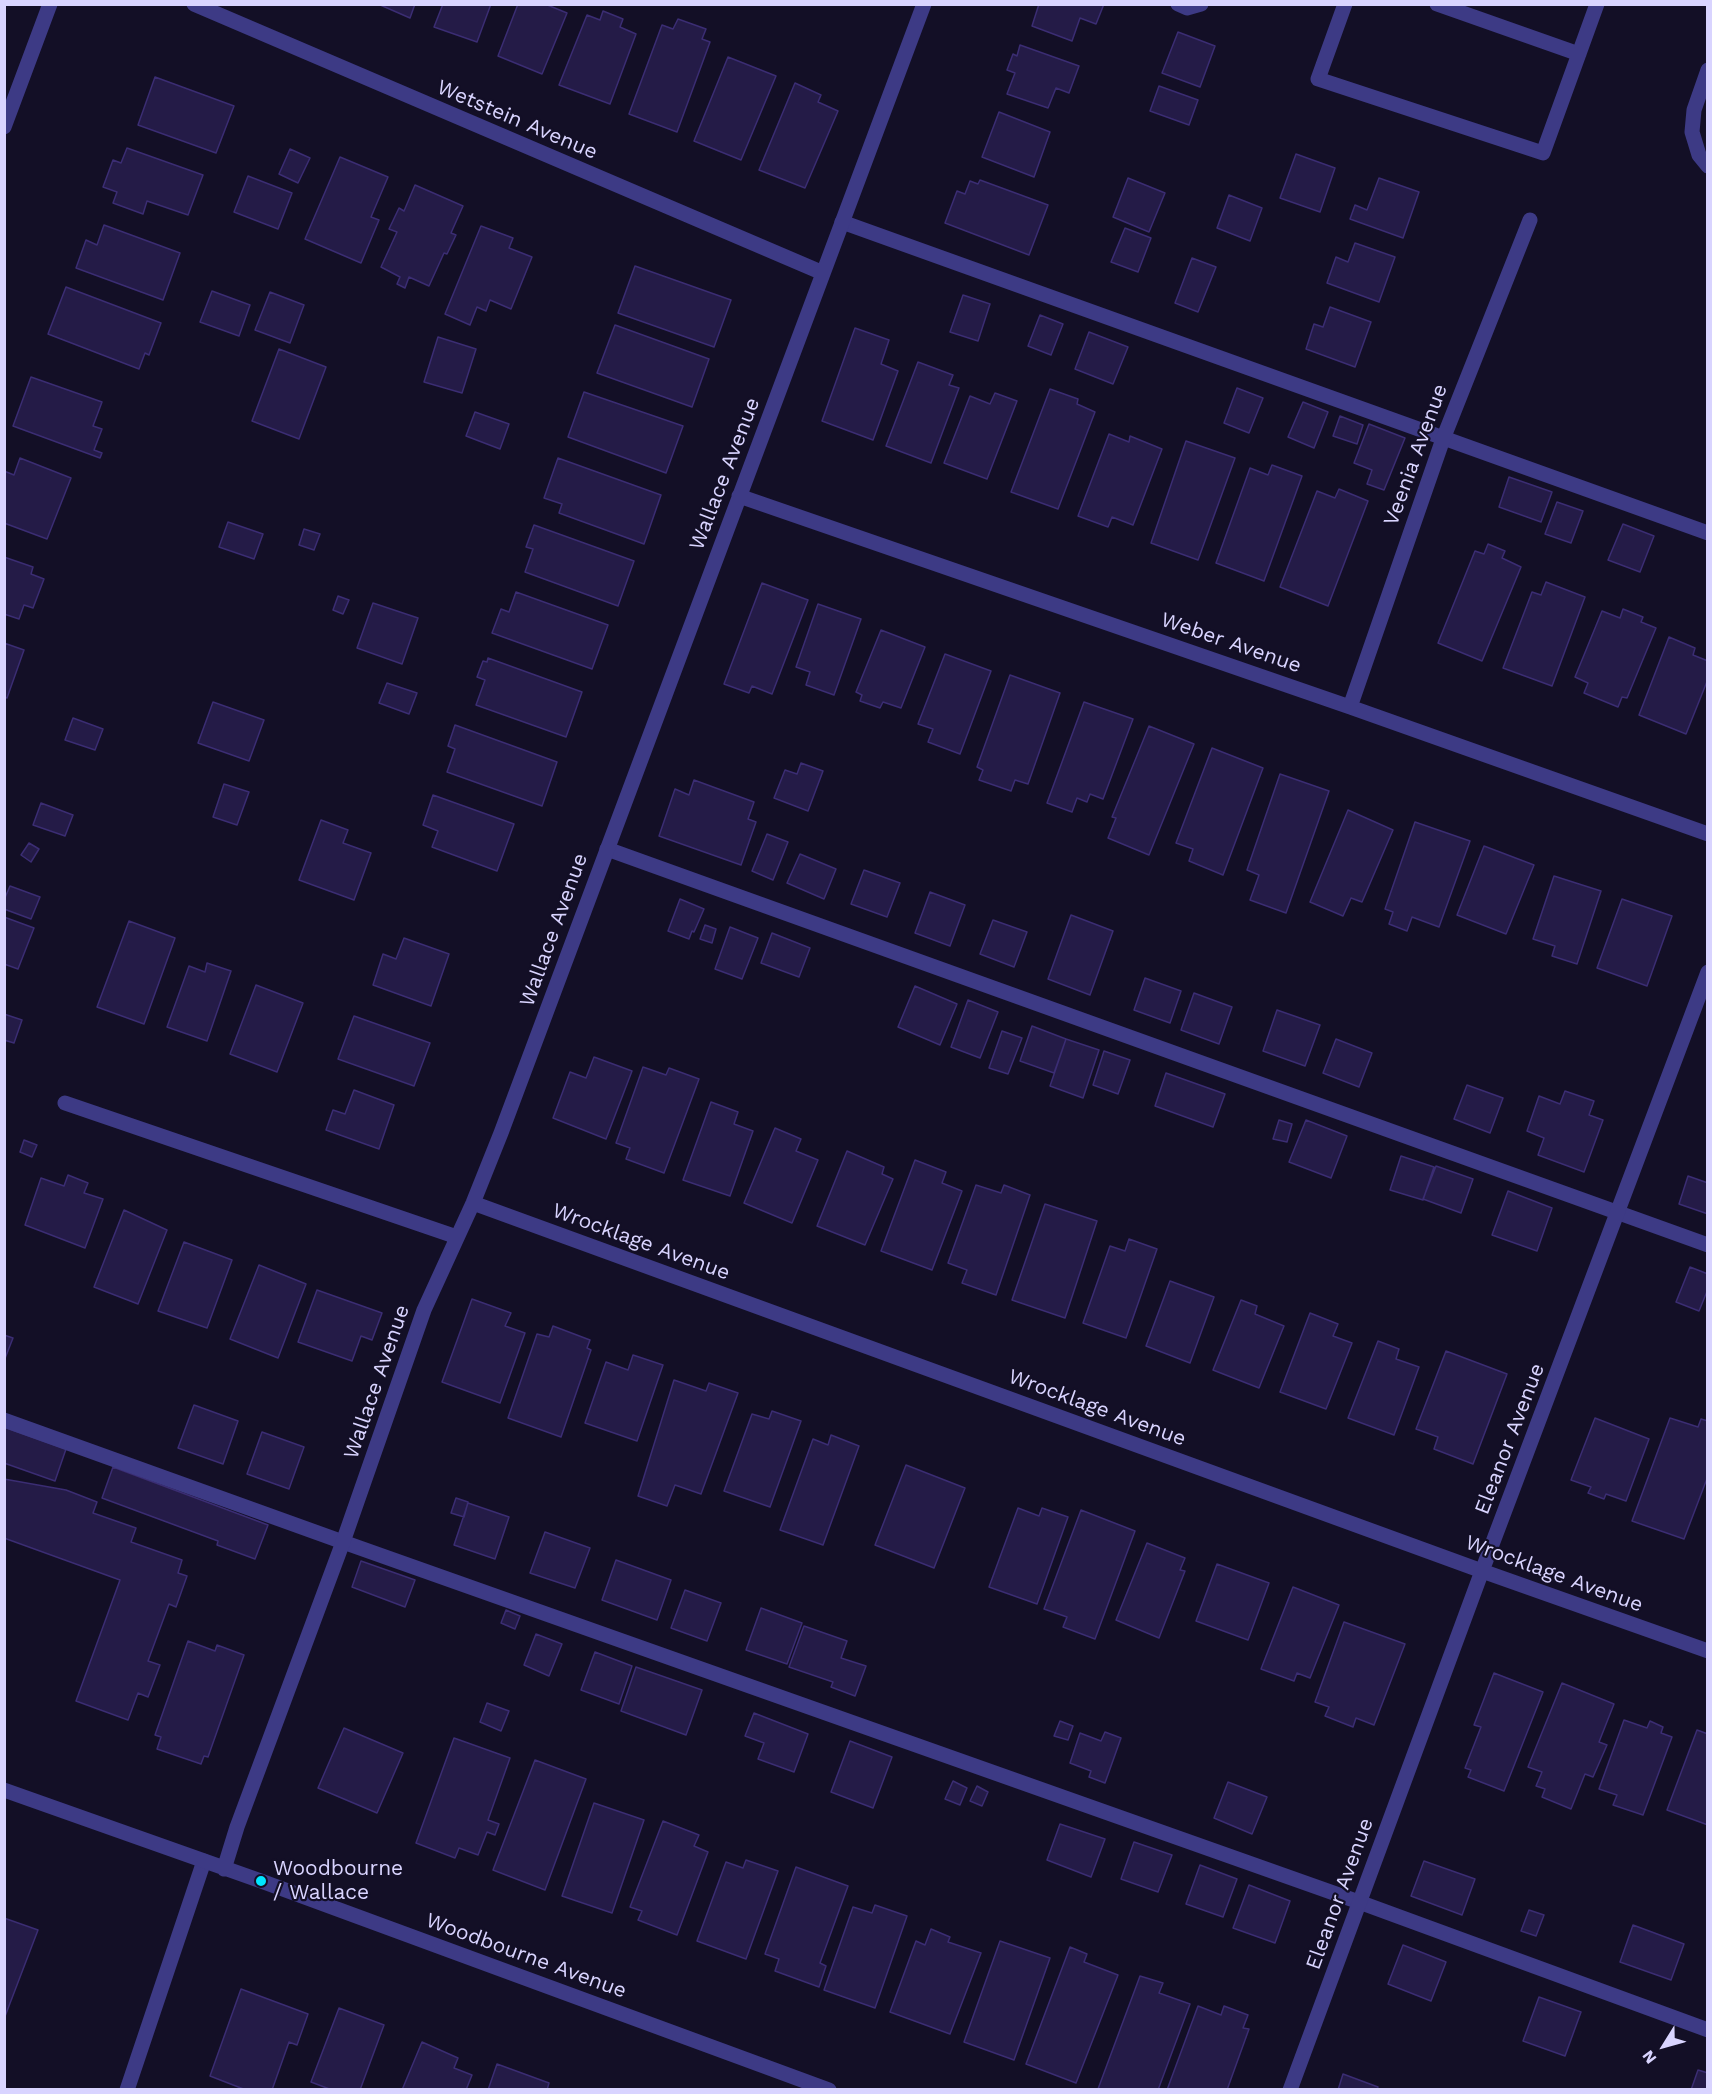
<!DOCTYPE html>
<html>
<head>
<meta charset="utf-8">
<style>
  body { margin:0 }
  #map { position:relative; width:1712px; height:2094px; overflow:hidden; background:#130f26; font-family:"Work Sans",sans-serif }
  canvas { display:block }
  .frame { position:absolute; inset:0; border:6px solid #d9d4ff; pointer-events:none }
  .north { position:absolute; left:1634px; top:2016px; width:60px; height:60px; -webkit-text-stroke:4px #130f26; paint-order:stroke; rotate:233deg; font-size:16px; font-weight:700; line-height:24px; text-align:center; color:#d9d4ff }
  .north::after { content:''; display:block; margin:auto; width:21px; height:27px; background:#d9d4ff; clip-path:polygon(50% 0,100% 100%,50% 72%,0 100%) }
</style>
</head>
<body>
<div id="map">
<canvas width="1712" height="2094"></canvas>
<div class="frame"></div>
<div class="north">N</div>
</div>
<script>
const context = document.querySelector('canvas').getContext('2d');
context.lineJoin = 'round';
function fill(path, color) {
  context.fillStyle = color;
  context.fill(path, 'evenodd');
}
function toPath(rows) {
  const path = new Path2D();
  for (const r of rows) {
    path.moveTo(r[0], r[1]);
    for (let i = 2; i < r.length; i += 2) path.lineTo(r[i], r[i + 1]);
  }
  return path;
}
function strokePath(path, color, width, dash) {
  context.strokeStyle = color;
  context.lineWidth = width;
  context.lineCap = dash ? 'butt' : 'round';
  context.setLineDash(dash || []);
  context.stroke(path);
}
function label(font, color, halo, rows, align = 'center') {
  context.font = font + ' "Work Sans",sans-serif';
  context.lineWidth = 4.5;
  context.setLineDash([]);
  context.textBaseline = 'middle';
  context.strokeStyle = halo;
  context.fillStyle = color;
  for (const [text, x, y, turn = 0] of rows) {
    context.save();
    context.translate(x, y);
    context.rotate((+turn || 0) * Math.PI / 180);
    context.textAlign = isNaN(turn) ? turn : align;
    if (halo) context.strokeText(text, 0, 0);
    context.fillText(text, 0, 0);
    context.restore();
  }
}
const building = toPath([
  [378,4,415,4,410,18,378,4],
  [443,4,491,4,477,42,434,27,443,4],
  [518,4,545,4,567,13,542,74,498,56,518,4],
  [1039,4,1104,4,1096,24,1080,18,1072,41,1032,26,1039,4],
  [603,11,623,19,620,27,636,34,610,104,559,85,587,15,600,20,603,11],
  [678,19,706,29,702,39,710,42,677,132,629,114,662,25,673,29,678,19],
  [1178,32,1215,46,1200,87,1162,73,1178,32],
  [1020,45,1079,66,1069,93,1056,88,1048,108,1007,94,1015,73,1007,70,1013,54,1017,56,1020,45],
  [728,57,776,76,741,160,694,141,728,57],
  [155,77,234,106,216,153,138,125,155,77],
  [795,83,821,95,818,102,838,111,805,188,759,170,795,83],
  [1159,86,1198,100,1189,125,1150,111,1159,86],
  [999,112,1050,132,1034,177,982,157,999,112],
  [127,148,203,175,188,215,147,201,143,214,113,203,117,192,103,187,113,160,121,163,127,148],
  [290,149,310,158,298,183,279,174,290,149],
  [1296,154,1335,168,1320,212,1280,198,1296,154],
  [340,157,388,177,371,217,379,220,361,263,305,239,340,157],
  [248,176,292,193,278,229,234,212,248,176],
  [1128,178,1165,193,1149,232,1113,217,1128,178],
  [1379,178,1419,192,1403,238,1350,219,1355,205,1367,210,1379,178],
  [980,180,1048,205,1029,255,945,223,957,191,965,194,970,181,978,184,980,180],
  [415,185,463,206,451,233,456,235,447,254,444,253,429,286,409,277,405,288,397,284,400,277,381,267,397,232,389,229,399,208,404,211,415,185],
  [1229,195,1262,208,1250,241,1217,228,1229,195],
  [104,225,180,253,163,300,76,268,86,240,97,245,104,225],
  [481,226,513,238,509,248,532,257,511,309,490,300,486,311,477,307,470,325,445,314,481,226],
  [1125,228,1151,238,1138,272,1111,262,1125,228],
  [1355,243,1395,257,1379,302,1327,283,1336,257,1348,262,1355,243],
  [1192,258,1216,267,1198,312,1175,303,1192,258],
  [635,266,731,300,714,347,618,313,635,266],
  [66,287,161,323,149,355,145,353,139,369,48,334,66,287],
  [212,291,250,305,239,336,200,322,212,291],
  [270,292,304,305,290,343,255,330,270,292],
  [963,295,990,304,978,341,950,332,963,295],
  [1330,307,1371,322,1355,367,1306,349,1314,324,1323,327,1330,307],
  [1040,315,1063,324,1051,355,1028,346,1040,315],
  [615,325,709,359,692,407,597,373,615,325],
  [855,328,889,340,881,364,898,371,873,440,822,421,855,328],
  [1089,332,1128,347,1113,384,1075,369,1089,332],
  [438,337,476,349,462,393,424,382,438,337],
  [279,349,326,367,299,439,252,421,279,349],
  [918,362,953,375,949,385,959,388,931,463,886,446,918,362],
  [31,377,102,402,93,426,102,429,94,450,102,453,100,458,13,426,31,377],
  [1237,388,1263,398,1249,433,1224,423,1237,388],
  [1050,389,1078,399,1077,404,1095,412,1058,509,1011,492,1050,389],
  [584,392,683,426,666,473,568,437,584,392],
  [995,393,1017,401,987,479,944,463,970,396,990,404,995,393],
  [1303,402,1328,412,1314,448,1288,437,1303,402],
  [475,412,509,424,500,449,466,436,475,412],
  [1340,416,1363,425,1357,444,1333,436,1340,416],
  [1369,424,1405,438,1384,490,1367,484,1372,470,1354,463,1369,424],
  [1109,434,1129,442,1130,436,1162,449,1133,525,1112,517,1108,527,1078,516,1109,434],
  [1186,441,1235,458,1198,560,1151,543,1186,441],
  [20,458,71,478,47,539,4,523,4,471,14,475,20,458],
  [558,458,661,495,644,544,559,513,562,504,544,498,558,458],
  [1272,465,1302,476,1264,581,1216,563,1250,468,1268,475,1272,465],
  [1509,477,1552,492,1541,522,1499,507,1509,477],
  [1339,489,1368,501,1328,606,1280,587,1317,491,1335,498,1339,489],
  [1557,502,1583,511,1571,543,1545,534,1557,502],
  [228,522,263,534,254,559,219,547,228,522],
  [1623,524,1654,536,1640,572,1608,560,1623,524],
  [534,525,634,561,618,606,525,572,533,549,526,547,534,525],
  [304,529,320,534,314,550,299,545,304,529],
  [1488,544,1505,551,1502,558,1521,567,1482,661,1438,643,1475,551,1484,554,1488,544],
  [4,557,33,567,31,574,44,579,33,608,24,605,19,619,4,614,4,557],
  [1546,582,1585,597,1552,686,1503,668,1532,592,1541,595,1546,582],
  [762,583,808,600,772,694,752,686,749,693,724,684,762,583],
  [516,592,608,625,592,669,492,633,501,609,509,612,516,592],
  [338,596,349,600,343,614,333,610,338,596],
  [373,603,418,618,402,664,357,648,373,603],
  [818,604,861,619,834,695,806,685,810,672,796,667,818,604],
  [1623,609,1643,617,1641,622,1656,628,1627,698,1622,697,1618,707,1584,693,1588,683,1575,677,1602,611,1620,618,1623,609],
  [881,630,925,647,901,708,883,702,880,708,860,701,862,695,856,692,881,630],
  [1669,637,1695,648,1693,655,1708,661,1708,679,1686,734,1639,715,1669,637],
  [4,643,24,650,7,698,4,697,4,643],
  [945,654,991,671,960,754,928,742,933,729,918,724,945,654],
  [488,658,582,692,566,737,476,705,485,680,477,677,483,661,487,662,488,658],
  [1010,675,1060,693,1028,784,1015,780,1011,791,979,780,983,770,977,767,1010,675],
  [387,683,417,693,409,714,379,703,387,683],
  [213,702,264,720,249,761,198,743,213,702],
  [1084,702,1133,719,1103,799,1090,794,1087,802,1077,798,1072,812,1047,803,1084,702],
  [73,718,103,729,95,750,65,740,73,718],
  [455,725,557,762,542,806,447,772,455,749,448,746,455,725],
  [1149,726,1194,744,1149,855,1108,838,1116,818,1112,817,1149,726],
  [1212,748,1263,768,1223,875,1189,861,1193,849,1176,843,1212,748],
  [801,763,823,771,808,811,774,798,785,770,797,774,801,763],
  [1280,774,1329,791,1286,913,1250,900,1259,875,1247,870,1280,774],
  [694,780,754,802,748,819,756,822,741,865,659,836,675,789,689,795,694,780],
  [224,784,249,792,237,825,213,817,224,784],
  [433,795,514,824,497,871,432,847,438,831,423,825,433,795],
  [41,803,73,815,65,836,33,825,41,803],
  [1348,810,1393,830,1362,902,1351,898,1343,916,1310,902,1348,810],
  [321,820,348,830,343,843,371,853,354,900,299,880,321,820],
  [1415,822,1470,841,1439,927,1412,917,1407,931,1389,924,1393,912,1385,909,1415,822],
  [767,834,788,842,773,880,752,871,767,834],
  [29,843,39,849,31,862,21,855,29,843],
  [1484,846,1534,865,1506,934,1457,915,1484,846],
  [800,854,836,869,824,899,787,883,800,854],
  [864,870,900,883,887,917,851,904,864,870],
  [1554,876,1601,891,1577,964,1552,956,1555,946,1533,939,1554,876],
  [10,886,40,897,31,919,4,909,4,900,10,886],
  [930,892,965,905,950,946,915,933,930,892],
  [680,899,704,909,694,932,692,931,689,939,668,931,680,899],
  [1622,899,1672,916,1647,986,1597,968,1622,899],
  [1071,915,1113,931,1090,995,1048,979,1071,915],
  [4,917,34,928,18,969,4,964,4,917],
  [993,920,1027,932,1014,967,980,954,993,920],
  [129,921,175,938,144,1024,97,1007,129,921],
  [705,925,716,929,712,943,700,939,705,925],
  [730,927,758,938,742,979,715,969,730,927],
  [772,933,810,948,799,977,761,963,772,933],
  [404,938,449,954,431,1006,373,985,383,954,396,959,404,938],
  [207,963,231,971,207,1041,167,1027,189,966,205,972,207,963],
  [1145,978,1181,991,1170,1023,1134,1010,1145,978],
  [256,985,303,1003,277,1072,230,1054,256,985],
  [915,986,957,1004,940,1045,898,1027,915,986],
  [1194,993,1232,1007,1219,1044,1181,1030,1194,993],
  [968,1000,998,1012,980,1058,951,1047,968,1000],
  [1277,1010,1320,1025,1305,1066,1263,1051,1277,1010],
  [4,1014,22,1020,14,1043,4,1040,4,1014],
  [354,1016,430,1043,414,1086,338,1059,354,1016],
  [1032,1026,1066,1039,1054,1073,1020,1061,1032,1026],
  [1002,1031,1022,1038,1008,1074,989,1068,1002,1031],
  [1066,1039,1099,1050,1083,1098,1050,1086,1066,1039],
  [1336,1039,1372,1053,1359,1087,1323,1073,1336,1039],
  [1104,1051,1130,1060,1118,1094,1093,1085,1104,1051],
  [594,1057,632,1071,606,1139,553,1118,570,1072,586,1078,594,1057],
  [643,1067,666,1075,669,1068,699,1079,664,1173,626,1159,630,1148,616,1143,643,1067],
  [1166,1073,1225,1094,1213,1127,1155,1106,1166,1073],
  [1467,1085,1503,1098,1490,1133,1454,1119,1467,1085],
  [354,1090,394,1105,379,1149,326,1130,333,1110,345,1114,354,1090],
  [1565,1091,1594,1101,1589,1115,1603,1120,1584,1172,1538,1155,1544,1138,1527,1131,1539,1096,1560,1104,1565,1091],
  [711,1102,738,1112,734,1124,753,1131,730,1196,683,1180,711,1102],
  [1279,1120,1292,1124,1287,1142,1273,1139,1279,1120],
  [1306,1120,1347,1136,1331,1178,1289,1162,1306,1120],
  [775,1128,801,1139,796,1151,818,1160,792,1223,744,1203,775,1128],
  [24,1140,37,1145,32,1157,20,1152,24,1140],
  [847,1151,884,1167,882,1174,893,1179,865,1245,817,1226,847,1151],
  [1401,1156,1434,1167,1423,1200,1390,1190,1401,1156],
  [915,1160,946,1172,942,1183,962,1191,932,1270,881,1251,915,1160],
  [1436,1166,1473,1179,1461,1213,1423,1199,1436,1166],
  [68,1175,88,1183,84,1193,103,1199,85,1248,25,1225,41,1178,64,1186,68,1175],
  [1688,1176,1708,1183,1708,1214,1679,1204,1688,1176],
  [976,1185,1001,1193,1004,1185,1030,1195,996,1295,962,1283,967,1270,948,1263,976,1185],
  [1508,1191,1552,1208,1537,1251,1492,1235,1508,1191],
  [1045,1204,1097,1221,1065,1318,1012,1300,1045,1204],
  [124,1210,167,1230,138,1304,94,1287,124,1210],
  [1129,1239,1157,1249,1126,1338,1083,1323,1110,1246,1125,1251,1129,1239],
  [184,1242,232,1260,207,1328,158,1311,184,1242],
  [259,1265,306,1284,278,1358,230,1339,259,1265],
  [1690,1267,1708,1274,1708,1289,1699,1311,1676,1302,1690,1267],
  [1170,1281,1214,1297,1190,1363,1146,1346,1170,1281],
  [317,1290,382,1313,372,1340,361,1336,352,1361,298,1342,317,1290],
  [472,1299,511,1313,505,1326,525,1333,500,1403,442,1382,472,1299],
  [1241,1300,1257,1306,1255,1314,1284,1326,1259,1388,1213,1370,1241,1300],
  [1310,1313,1338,1324,1333,1336,1352,1343,1326,1409,1280,1392,1310,1313],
  [553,1326,590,1340,587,1348,591,1350,561,1437,508,1418,537,1334,549,1337,553,1326],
  [4,1335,13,1338,4,1361,4,1335],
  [1378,1341,1399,1349,1396,1359,1419,1367,1394,1435,1348,1418,1378,1341],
  [1446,1351,1507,1374,1473,1464,1434,1449,1438,1437,1416,1429,1446,1351],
  [633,1355,663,1365,637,1441,585,1423,606,1362,628,1370,633,1355],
  [674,1380,706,1391,709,1383,738,1393,701,1494,675,1485,667,1506,638,1496,674,1380],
  [194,1405,238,1421,223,1464,178,1448,194,1405],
  [772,1411,801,1421,770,1507,724,1491,752,1414,769,1419,772,1411],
  [1595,1418,1649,1439,1626,1501,1606,1494,1604,1499,1588,1493,1591,1487,1571,1480,1595,1418],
  [1670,1418,1698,1427,1701,1419,1708,1421,1708,1476,1684,1539,1632,1521,1670,1418],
  [4,1427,66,1449,55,1481,4,1463,4,1427],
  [262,1432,304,1447,289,1489,247,1474,262,1432],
  [831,1435,859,1446,823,1545,780,1530,813,1439,828,1445,831,1435],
  [906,1465,965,1488,934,1568,875,1545,906,1465],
  [113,1467,268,1525,255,1559,217,1545,218,1541,102,1498,113,1467],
  [4,1479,66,1490,97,1502,93,1513,136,1528,131,1542,182,1560,178,1573,187,1576,176,1607,169,1604,148,1661,160,1665,148,1697,138,1693,128,1720,76,1701,120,1580,4,1538,4,1479],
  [456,1498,468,1502,464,1517,451,1513,456,1498],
  [468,1503,509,1517,495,1559,454,1545,468,1503],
  [1018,1508,1039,1516,1042,1508,1068,1517,1037,1604,989,1587,1018,1508],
  [1081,1510,1135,1531,1095,1639,1063,1627,1067,1617,1044,1609,1081,1510],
  [545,1532,590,1548,575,1588,530,1573,545,1532],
  [1147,1543,1185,1558,1180,1570,1185,1571,1159,1638,1116,1620,1147,1543],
  [616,1560,671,1580,657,1620,602,1600,616,1560],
  [361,1561,415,1580,405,1607,352,1587,361,1561],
  [1217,1564,1269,1583,1248,1640,1196,1621,1217,1564],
  [1293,1587,1339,1605,1310,1678,1297,1673,1294,1681,1261,1669,1293,1587],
  [685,1590,721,1603,707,1641,671,1628,685,1590],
  [761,1608,802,1623,787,1664,746,1650,761,1608],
  [506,1610,520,1616,515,1629,501,1623,506,1610],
  [1344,1622,1405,1644,1374,1725,1356,1718,1353,1727,1325,1716,1329,1707,1315,1702,1344,1622],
  [804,1626,847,1641,841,1658,866,1666,855,1696,831,1687,833,1682,789,1667,804,1626],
  [536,1634,562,1644,549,1676,524,1665,536,1634],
  [188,1641,215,1651,217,1645,244,1655,208,1757,204,1756,201,1764,157,1749,161,1737,155,1735,188,1641],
  [595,1652,632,1666,619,1704,581,1690,595,1652],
  [636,1667,702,1690,686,1735,621,1711,636,1667],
  [1494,1673,1543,1692,1504,1791,1468,1777,1471,1770,1465,1768,1481,1727,1474,1725,1494,1673],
  [1562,1683,1614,1704,1599,1742,1607,1745,1593,1777,1585,1774,1571,1809,1542,1797,1545,1789,1536,1786,1542,1772,1528,1767,1562,1683],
  [487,1703,509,1711,501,1731,480,1722,487,1703],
  [754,1713,808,1734,794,1772,758,1759,764,1743,745,1736,754,1713],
  [1624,1720,1647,1728,1650,1721,1663,1727,1661,1733,1672,1737,1643,1815,1613,1805,1617,1795,1599,1789,1624,1720],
  [1060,1721,1073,1726,1068,1740,1054,1736,1060,1721],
  [344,1728,403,1753,377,1813,318,1788,344,1728],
  [1697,1730,1708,1734,1708,1825,1667,1810,1697,1730],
  [1105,1732,1121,1738,1105,1783,1089,1777,1091,1771,1070,1763,1080,1733,1101,1741,1105,1732],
  [454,1738,510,1758,488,1820,499,1824,495,1835,487,1832,478,1855,459,1848,455,1858,416,1843,454,1738],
  [850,1741,892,1757,873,1808,831,1792,850,1741],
  [535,1760,586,1779,545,1890,493,1870,535,1760],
  [953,1781,967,1788,960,1805,945,1799,953,1781],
  [1228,1782,1267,1797,1252,1834,1214,1818,1228,1782],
  [977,1786,988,1792,982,1806,970,1801,977,1786],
  [594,1803,644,1820,612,1913,562,1896,594,1803],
  [663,1821,699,1835,694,1846,708,1852,677,1935,638,1920,642,1911,630,1907,663,1821],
  [1060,1824,1105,1839,1091,1877,1047,1860,1060,1824],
  [1134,1842,1172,1855,1158,1892,1121,1879,1134,1842],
  [746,1860,778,1871,746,1959,697,1941,726,1862,743,1868,746,1860],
  [1424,1861,1475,1879,1462,1915,1411,1896,1424,1861],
  [1200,1865,1237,1879,1223,1917,1186,1904,1200,1865],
  [796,1867,848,1886,820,1963,826,1966,819,1987,775,1971,779,1959,765,1954,796,1867],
  [1249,1885,1290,1901,1275,1943,1233,1928,1249,1885],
  [875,1905,907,1916,875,2008,824,1990,853,1907,872,1913,875,1905],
  [1529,1910,1544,1915,1536,1936,1521,1931,1529,1910],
  [4,1918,38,1930,4,2019,4,1918],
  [1633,1925,1684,1944,1671,1980,1620,1962,1633,1925],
  [931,1929,950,1937,948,1942,981,1953,950,2034,890,2012,916,1941,925,1945,931,1929],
  [1000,1941,1050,1958,1014,2060,964,2042,1000,1941],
  [1403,1945,1446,1962,1431,2001,1388,1984,1403,1945],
  [1070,1947,1087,1954,1084,1962,1118,1975,1076,2083,1026,2064,1070,1947],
  [1140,1976,1163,1983,1159,1993,1190,2004,1158,2090,1099,2090,1098,2089,1140,1976],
  [241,1989,308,2014,297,2045,289,2042,272,2090,246,2090,210,2076,241,1989],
  [1539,1997,1581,2012,1565,2056,1523,2041,1539,1997],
  [1198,2006,1221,2015,1224,2006,1248,2015,1243,2028,1249,2029,1227,2090,1167,2090,1198,2006],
  [339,2008,384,2025,360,2090,332,2090,311,2082,339,2008],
  [422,2042,458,2058,454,2068,472,2075,466,2090,402,2090,422,2042],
  [497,2064,549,2083,547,2090,488,2090,497,2064],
  [1698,2070,1708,2073,1708,2090,1691,2090,1698,2070],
  [1343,2074,1378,2087,1377,2090,1338,2090,1343,2074]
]);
const service = toPath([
  [1178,4,1187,8,1201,4],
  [1345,4,1318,79,1543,153,1597,4],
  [1437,4,1579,54],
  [1708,70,1694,110,1692,132,1699,155,1708,166],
  [842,222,1708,533],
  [607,849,1708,1245],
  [4,1420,343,1542,1359,1902,1708,2030],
  [127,2090,204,1861]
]);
const minor = toPath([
  [194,4,823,273],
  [4,127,50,4],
  [739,496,1350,707,1708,834],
  [1350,707,1443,439,1530,220],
  [65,1103,457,1237],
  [473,1203,1482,1571,1708,1651],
  [4,1790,261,1881,829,2090],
  [224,1869,237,1827,343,1542,424,1310,473,1203,501,1133,924,4],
  [1290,2090,1482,1571,1708,972]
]);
const markers = [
  [261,1881,6,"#00e5ff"]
];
const streetNames = [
  ["Wetstein Avenue",517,120,23],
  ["Veenia Avenue",1416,455,-70],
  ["Wallace Avenue",725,474,-69],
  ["Weber Avenue",1231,643,19],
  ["Wallace Avenue",554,930,-70],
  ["Wrocklage Avenue",641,1242,20],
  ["Wallace Avenue",377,1382,-71],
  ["Wrocklage Avenue",1097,1408,20],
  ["Eleanor Avenue",1510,1439,-69],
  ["Wrocklage Avenue",1554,1574,20],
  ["Eleanor Avenue",1340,1894,-70],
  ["Woodbourne Avenue",526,1956,20]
];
const poiNames = [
  ["Woodbourne",273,1869],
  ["/ Wallace",273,1893]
];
fill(building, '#241b47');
strokePath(building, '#3b2d73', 1.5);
strokePath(service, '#3d3a85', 15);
strokePath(minor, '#3d3a85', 15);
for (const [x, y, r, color] of markers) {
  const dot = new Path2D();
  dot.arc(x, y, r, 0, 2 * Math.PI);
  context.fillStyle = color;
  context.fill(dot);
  strokePath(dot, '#130f26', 2);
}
label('21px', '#d9d4ff', '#130f26', streetNames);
label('21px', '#d9d4ff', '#130f26', poiNames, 'left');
</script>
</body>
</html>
